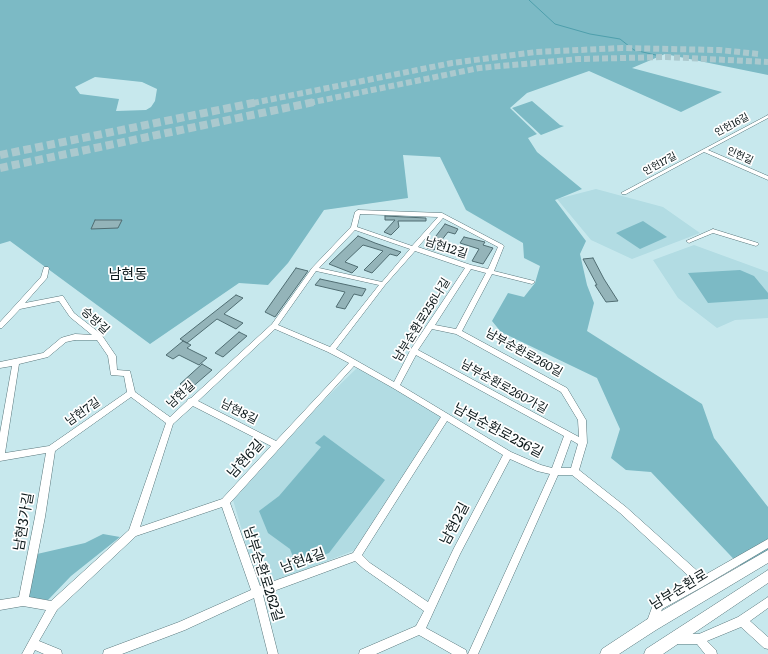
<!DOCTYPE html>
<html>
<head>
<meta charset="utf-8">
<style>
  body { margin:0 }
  canvas { display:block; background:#c7e8ed }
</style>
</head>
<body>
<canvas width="768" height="654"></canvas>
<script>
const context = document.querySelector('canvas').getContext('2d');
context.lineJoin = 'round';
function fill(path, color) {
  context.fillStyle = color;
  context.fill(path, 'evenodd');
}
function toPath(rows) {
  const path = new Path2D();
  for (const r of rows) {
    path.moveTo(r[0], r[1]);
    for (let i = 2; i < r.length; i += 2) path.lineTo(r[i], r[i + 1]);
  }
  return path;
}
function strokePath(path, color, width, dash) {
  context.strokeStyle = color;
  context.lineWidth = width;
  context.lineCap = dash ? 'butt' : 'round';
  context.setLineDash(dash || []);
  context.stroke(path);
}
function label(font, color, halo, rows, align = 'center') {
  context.font = font + ' Literata,"Noto Sans KR",serif';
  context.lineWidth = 3.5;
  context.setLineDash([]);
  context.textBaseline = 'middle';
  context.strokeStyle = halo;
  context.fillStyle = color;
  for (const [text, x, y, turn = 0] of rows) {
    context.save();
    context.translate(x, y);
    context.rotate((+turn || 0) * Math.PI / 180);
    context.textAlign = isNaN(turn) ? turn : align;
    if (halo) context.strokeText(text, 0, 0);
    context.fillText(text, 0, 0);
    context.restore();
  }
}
const built = toPath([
  [596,189,663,207,700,233,632,259,591,240,557,199],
  [694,245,768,272,768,318,735,320,717,328,678,298,653,260],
  [357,368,445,417,360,548,259,588,233,500,325,399]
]);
const green = toPath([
  [0,0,768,0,768,75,665,54,632,68,722,92,681,112,589,71,527,93,510,108,537,134,528,138,537,152,582,189,555,200,586,241,580,254,587,285,594,303,587,331,702,404,714,438,768,507,768,560,747,573,651,472,626,470,611,458,620,429,597,378,501,332,492,321,508,293,524,297,535,283,540,266,524,258,523,243,466,210,440,157,403,155,408,198,324,210,288,263,268,285,239,283,150,344,10,241,0,244],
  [95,77,142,82,157,89,155,101,151,107,146,110,116,111,119,99,80,94,75,87],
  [532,101,560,125,564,126,541,135,512,108],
  [643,221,667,237,640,249,616,233],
  [740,270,754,276,768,293,768,299,708,303,688,273],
  [324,435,385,480,329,553,296,565,290,549,268,533,259,511,279,496,321,447,315,443],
  [103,534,120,537,71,576,48,600,28,597,37,554,85,543]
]);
const stream = toPath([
  [529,0,555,24,590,34,620,39,634,50,660,56]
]);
const building = toPath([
  [385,216,426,218,426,221,398,221,399,227,391,235,384,232,395,220,385,220,385,216],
  [95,220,122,220,118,228,91,229,95,220],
  [445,224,458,229,455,234,448,232,434,250,427,248,445,224],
  [358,236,375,243,401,252,397,256,390,254,372,273,364,270,383,251,370,247,363,245,345,262,358,267,352,273,329,264,358,236],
  [464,237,485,242,483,245,493,248,483,264,472,261,479,249,460,243,464,237],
  [593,258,604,279,618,301,606,302,595,285,597,285,583,259,593,258],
  [296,268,308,271,275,317,265,312,296,268],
  [320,279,366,289,362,296,354,294,345,309,336,307,345,292,315,285,320,279],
  [236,295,243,298,224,314,243,323,236,329,217,319,187,343,180,339,236,295],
  [239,332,247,336,223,357,215,353,239,332],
  [183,341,191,345,187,348,207,358,199,365,179,355,173,359,166,355,183,341],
  [202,364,212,370,190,389,180,384,202,364]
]);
const highwayTunnelFar1 = toPath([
  [253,103,452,63,536,52,622,48,719,50,759,54],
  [309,103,479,68,579,59,666,57,768,62]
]);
const highwayTunnel = toPath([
  [0,155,258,102],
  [0,168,314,102]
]);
const minor = toPath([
  [768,115,768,118,708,150,768,176,768,180,704,152,626,194,622,194,621,193,768,115],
  [358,210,442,213,503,245,504,246,494,271,534,281,535,282,532,284,492,274,462,331,567,388,586,420,587,443,579,470,626,507,703,576,768,539,768,548,702,587,662,609,655,628,651,629,647,628,646,624,654,602,694,581,620,513,572,475,558,475,478,654,468,654,550,474,537,471,510,459,460,554,426,628,466,650,467,654,452,654,419,635,376,654,359,654,360,650,416,626,424,611,364,569,355,561,263,595,278,654,268,654,254,598,185,630,122,654,103,654,104,650,179,622,251,590,222,507,136,536,57,610,39,641,61,650,62,654,44,654,35,650,33,654,22,654,46,610,23,606,0,610,0,600,19,597,35,517,46,453,0,461,0,433,12,366,0,368,0,362,43,353,61,338,64,337,75,334,92,335,70,317,59,301,20,309,2,328,0,328,0,322,41,277,44,267,48,267,49,268,47,278,25,303,61,296,63,296,74,313,101,334,116,356,117,370,130,371,135,392,170,417,187,401,188,399,191,398,272,324,312,268,351,227,355,212,358,210],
  [360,214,438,217,412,246,357,227,360,214],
  [443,218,498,247,488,269,471,265,418,247,443,218],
  [355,230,410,249,382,282,319,268,355,230],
  [415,251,465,268,411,349,394,382,336,349,385,285,415,251],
  [471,269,486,273,456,329,435,325,471,269],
  [316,271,379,285,330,347,278,325,316,271],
  [275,329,328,352,349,363,276,441,198,401,275,329],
  [432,329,456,334,561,392,578,420,579,437,418,350,432,329],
  [75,340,97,340,108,356,111,375,124,376,127,392,49,446,5,453,19,364,48,357,66,342,75,340],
  [416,355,564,436,552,468,541,465,511,452,400,385,416,355],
  [354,366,393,388,441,417,353,553,260,586,230,503,354,366],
  [131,397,166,423,129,530,51,601,29,597,45,517,55,451,131,397],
  [193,406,271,446,222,499,140,527,173,424,193,406],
  [447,421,503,455,454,548,428,602,370,563,362,555,447,421],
  [571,440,578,444,571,468,561,468,571,440],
  [713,229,758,243,759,244,756,246,713,233,691,242,689,243,686,241,713,229],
  [768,597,768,608,750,621,768,637,768,649,764,648,741,627,707,641,716,650,717,654,705,654,697,644,676,644,672,643,671,639,672,635,676,634,699,634,738,617,768,597]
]);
const major = toPath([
  [768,550,768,563,656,630,619,654,600,654,602,649,646,620,768,550],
  [768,570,768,583,663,654,644,654,646,649,768,570]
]);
const farStreetnames = [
  ["인헌16길",732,125,-28],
  ["인헌길",740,156,24],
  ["인헌17길",660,164,-28]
];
const streetNames = [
  ["남현12길",446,248,18],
  ["남부순환로256나길",422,320,-58],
  ["승방길",95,321,43],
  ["남부순환로260길",524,353,29],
  ["남부순환로260가길",504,387,29],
  ["남현길",181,395,-43],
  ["남현7길",83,412,-35],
  ["남현8길",239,412,27]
];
const quarterNames = [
  ["남현동",128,275]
];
const nearStreetnames = [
  ["남부순환로256길",498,431,28],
  ["남현6길",246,459,-48],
  ["남현3가길",24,522,-80],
  ["남현2길",455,524,-62],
  ["남현4길",303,561,-20],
  ["남부순환로262길",263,574,72],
  ["남부순환로",679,590,-31]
];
fill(built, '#b2dce3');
fill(green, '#7cbac5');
strokePath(stream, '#4e9fac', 1);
fill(building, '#94b4b9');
strokePath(building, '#506d72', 1);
strokePath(highwayTunnelFar1, '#abc9ce', 6, [6, 3]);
strokePath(highwayTunnel, '#abc9ce', 8, [8, 4]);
strokePath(minor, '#58767b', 1);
strokePath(major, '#58767b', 1);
fill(minor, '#fff');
fill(major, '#fff');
label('10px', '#0e1a1c', '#fff', farStreetnames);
label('12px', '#0e1a1c', '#fff', streetNames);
label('14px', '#0e1a1c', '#fff', quarterNames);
label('14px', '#0e1a1c', '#fff', nearStreetnames);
</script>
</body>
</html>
